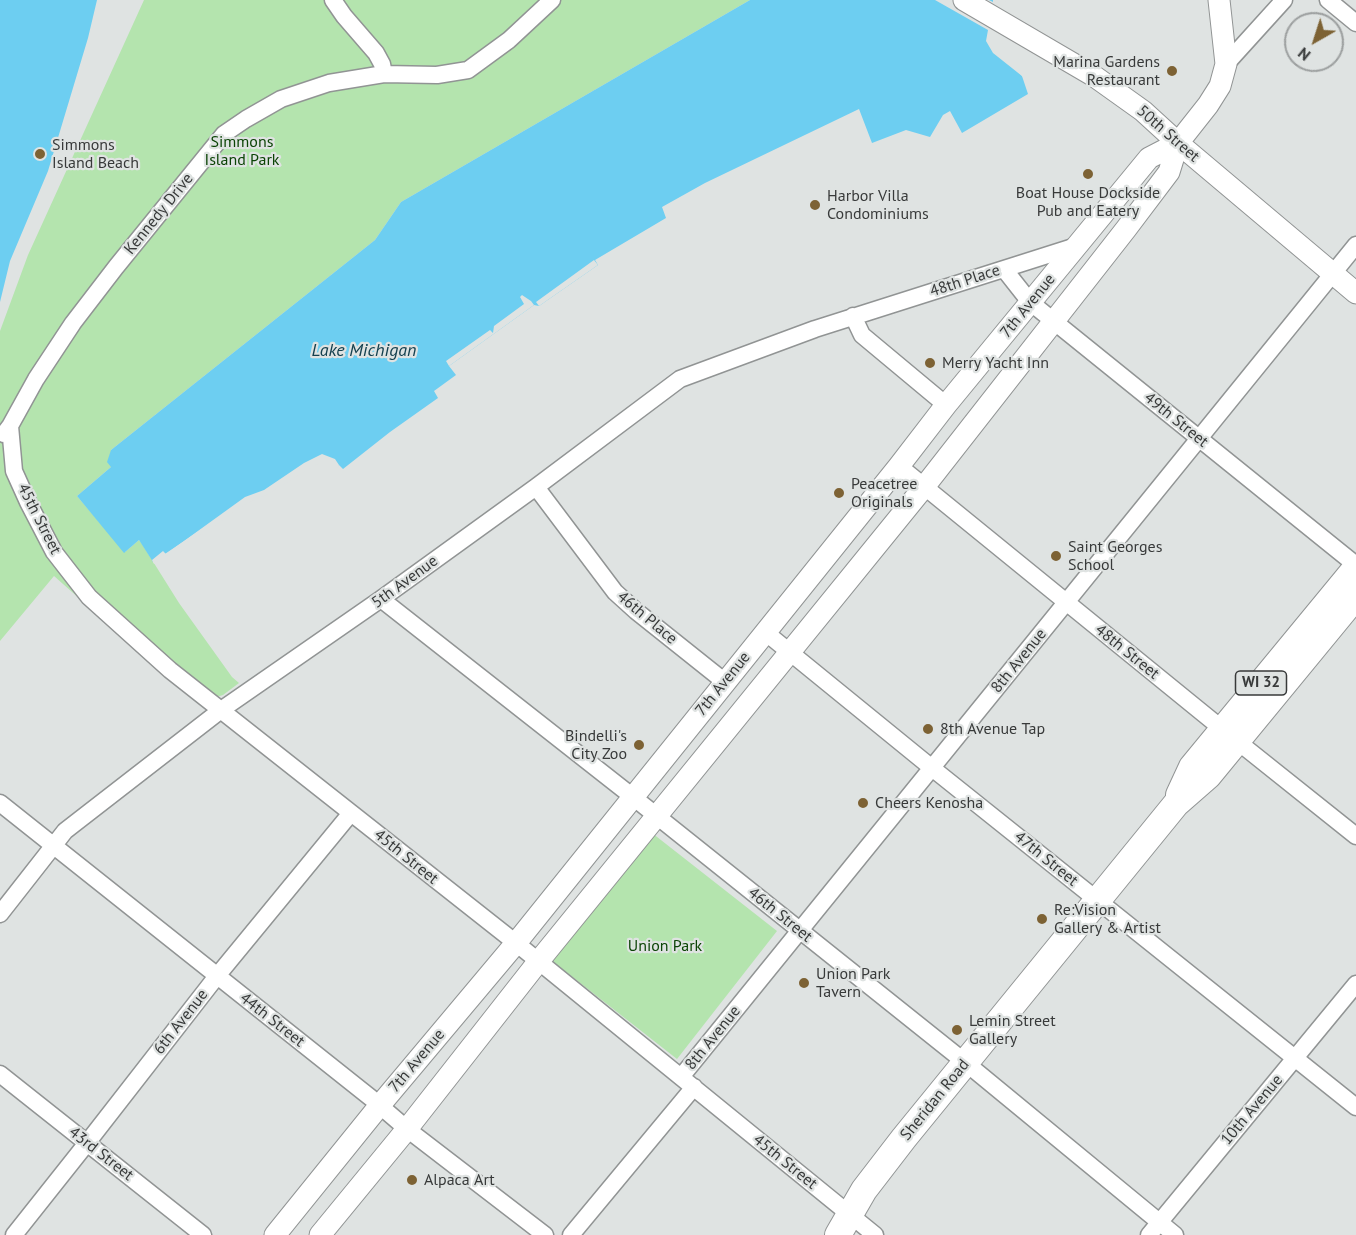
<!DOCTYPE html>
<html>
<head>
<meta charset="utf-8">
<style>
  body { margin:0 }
  #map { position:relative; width:1356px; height:1235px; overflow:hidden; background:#dfe3e2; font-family:"PT Sans",sans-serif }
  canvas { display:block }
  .north { position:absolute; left:1284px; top:12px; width:60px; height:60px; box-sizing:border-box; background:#dfe3e2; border:2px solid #9c9f9f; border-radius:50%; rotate:219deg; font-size:16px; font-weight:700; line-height:24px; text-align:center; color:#383a3a }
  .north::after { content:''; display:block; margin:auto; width:21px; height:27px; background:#7d6234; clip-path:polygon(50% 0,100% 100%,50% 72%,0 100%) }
</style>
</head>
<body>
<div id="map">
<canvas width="1356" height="1235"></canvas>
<div class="north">N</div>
</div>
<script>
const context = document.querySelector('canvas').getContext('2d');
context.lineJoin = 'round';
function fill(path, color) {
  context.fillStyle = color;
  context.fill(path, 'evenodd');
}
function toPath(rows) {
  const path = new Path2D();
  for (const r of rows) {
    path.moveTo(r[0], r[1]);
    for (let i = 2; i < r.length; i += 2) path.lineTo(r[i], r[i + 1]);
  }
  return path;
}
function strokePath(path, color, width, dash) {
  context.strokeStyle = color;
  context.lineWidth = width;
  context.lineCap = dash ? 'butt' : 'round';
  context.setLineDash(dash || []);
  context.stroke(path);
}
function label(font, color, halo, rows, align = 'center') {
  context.font = font + ' "PT Sans",sans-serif';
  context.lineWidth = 4.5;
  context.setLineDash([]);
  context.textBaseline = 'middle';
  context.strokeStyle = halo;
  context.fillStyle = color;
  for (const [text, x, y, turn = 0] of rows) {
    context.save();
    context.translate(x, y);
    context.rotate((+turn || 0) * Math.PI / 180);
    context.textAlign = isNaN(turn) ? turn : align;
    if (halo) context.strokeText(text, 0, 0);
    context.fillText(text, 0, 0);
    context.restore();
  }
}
const green = toPath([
  [144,0,750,0,401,202,375,240,111,450,111,467,77,496,125,552,139,540,142,544,179,603,232,677,239,683,223,695,197,703,54,576,0,641,0,331,28,255],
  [652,833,777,931,677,1059,552,961]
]);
const water = toPath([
  [0,0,97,0,88,38,48,171,10,261,0,302],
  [750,0,1003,0,998,38,1001,49,1036,94,1028,94,962,133,950,111,943,115,930,137,906,130,872,143,859,109,705,183,662,207,666,218,595,260,598,265,539,306,534,305,449,366,456,375,434,391,438,398,390,432,343,469,339,465,336,466,318,460,267,491,242,502,153,562,139,540,124,553,77,496,111,467,107,462,111,450,375,240,401,202]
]);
const pier = toPath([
  [935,0,989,0,993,2,993,0,1006,0,1005,22,1001,38,1004,47,1032,69,1038,87,1039,94,1028,94,1022,76,993,53,986,41,988,30],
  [594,260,598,265,539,306,536,302],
  [522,295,531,301,534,305,449,366,446,361,490,330,493,333,494,326,524,304,520,297],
  [322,454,335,459,339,465,337,468,319,463,281,486,280,485,272,492,244,505,203,534,191,539,154,564,152,560,163,551,166,554,245,497,264,490,304,463]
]);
const minor = toPath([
  [333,0,344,16,376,53,382,64,384,74],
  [1328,0,1356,23],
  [1226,64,1284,0],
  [1004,269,1030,302,1356,565],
  [853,316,862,335,946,405],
  [10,426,14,471,28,502,54,552,89,597,170,670,516,943,875,1235],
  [4,434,10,426,36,379,73,323,116,267,224,134,246,119,281,99,329,83,384,74,437,75,468,70,509,40,552,0],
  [899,466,1237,741,1356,836],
  [536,487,615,592,636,611,725,682],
  [381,599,633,797,966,1063,1175,1235],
  [765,632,932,768,1356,1107],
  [0,803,371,1098,407,1129,545,1235],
  [0,914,65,831,74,824,221,710,381,599,536,487,680,379,815,329,1076,246],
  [0,1074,203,1235],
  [681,1077,1356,245],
  [14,1235,87,1143,217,976,351,813],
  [571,1235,694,1087],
  [1149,1235,1356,984]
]);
const tertiary = toPath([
  [964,0,1094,76,1143,111,1178,143,1356,293],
  [275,1235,380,1105,516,943,899,466,946,405,1149,158,1178,143],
  [320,1235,407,1129,538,962,924,487,1126,229,1169,172,1178,143,1208,105,1220,86,1226,64,1219,0]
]);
const primary = toPath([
  [1179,795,1192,767,1356,568],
  [838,1235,864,1190,904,1138,1176,804,1208,776,1356,596]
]);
const markers = [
  [1172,71,6,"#7d6234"],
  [40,154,6,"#7d6234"],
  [1088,174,6,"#7d6234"],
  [815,205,6,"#7d6234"],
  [930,363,6,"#7d6234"],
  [839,493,6,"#7d6234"],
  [1056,556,6,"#7d6234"],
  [928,729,6,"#7d6234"],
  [639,745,6,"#7d6234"],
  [863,803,6,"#7d6234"],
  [1042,919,6,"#7d6234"],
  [804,983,6,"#7d6234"],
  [957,1030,6,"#7d6234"],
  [412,1180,6,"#7d6234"]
];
const shields = [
  [1261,683,51]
];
const shieldNames = [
  ["WI 32",1261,683]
];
const poiNames = [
  ["Marina Gardens",1160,62,"right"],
  ["Restaurant",1160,80,"right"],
  ["Simmons",52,145],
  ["Island Beach",52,163],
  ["Boat House Dockside",1088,193,"center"],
  ["Pub and Eatery",1088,211,"center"],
  ["Harbor Villa",827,196],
  ["Condominiums",827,214],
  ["Merry Yacht Inn",942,363],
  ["Peacetree",851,484],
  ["Originals",851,502],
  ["Saint Georges",1068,547],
  ["School",1068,565],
  ["8th Avenue Tap",940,729],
  ["Bindelli's",627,736,"right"],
  ["City Zoo",627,754,"right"],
  ["Cheers Kenosha",875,803],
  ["Re:Vision",1054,910],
  ["Gallery & Artist",1054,928],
  ["Union Park",816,974],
  ["Tavern",816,992],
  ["Lemin Street",969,1021],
  ["Gallery",969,1039],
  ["Alpaca Art",424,1180]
];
const streetNames = [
  ["50th Street",1168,134,41],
  ["Kennedy Drive",159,214,-51],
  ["48th Place",965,281,-18],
  ["7th Avenue",1028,306,-51],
  ["49th Street",1176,420,39],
  ["45th Street",39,519,63],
  ["5th Avenue",405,582,-36],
  ["46th Place",647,618,40],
  ["48th Street",1127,652,39],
  ["8th Avenue",1019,661,-51],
  ["7th Avenue",723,684,-51],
  ["45th Street",406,857,39],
  ["47th Street",1046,859,39],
  ["46th Street",780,915,39],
  ["44th Street",272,1020,38],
  ["6th Avenue",181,1022,-52],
  ["8th Avenue",713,1038,-51],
  ["7th Avenue",417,1061,-50],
  ["Sheridan Road",935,1100,-51],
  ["10th Avenue",1252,1110,-50],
  ["43rd Street",101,1154,38],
  ["45th Street",785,1162,39]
];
const parkNames = [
  ["Simmons",242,142],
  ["Island Park",242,160],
  ["Union Park",665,946]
];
const waterNames = [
  ["Lake Michigan",364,351]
];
fill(green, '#b4e4ae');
fill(water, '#6dcef1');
fill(pier, '#dfe3e2');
strokePath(minor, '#919494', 19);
strokePath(tertiary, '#919494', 23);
strokePath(primary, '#919494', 28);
strokePath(minor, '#fff', 16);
strokePath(tertiary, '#fff', 21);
strokePath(primary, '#fff', 26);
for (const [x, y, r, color] of markers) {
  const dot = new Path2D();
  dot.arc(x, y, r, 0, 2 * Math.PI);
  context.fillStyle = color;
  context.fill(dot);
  strokePath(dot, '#dfe3e2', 2);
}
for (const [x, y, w] of shields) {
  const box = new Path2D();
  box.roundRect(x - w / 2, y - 12, w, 24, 4.5);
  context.fillStyle = '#dfe3e2';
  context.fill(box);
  strokePath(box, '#383a3a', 1.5);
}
label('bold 15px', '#383a3a', null, shieldNames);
label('16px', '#383a3a', '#dfe3e2', poiNames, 'left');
label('16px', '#383a3a', '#dfe3e2', streetNames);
label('16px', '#0b4405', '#dfe3e2', parkNames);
label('italic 18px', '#14404f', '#dfe3e2', waterNames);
</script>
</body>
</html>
